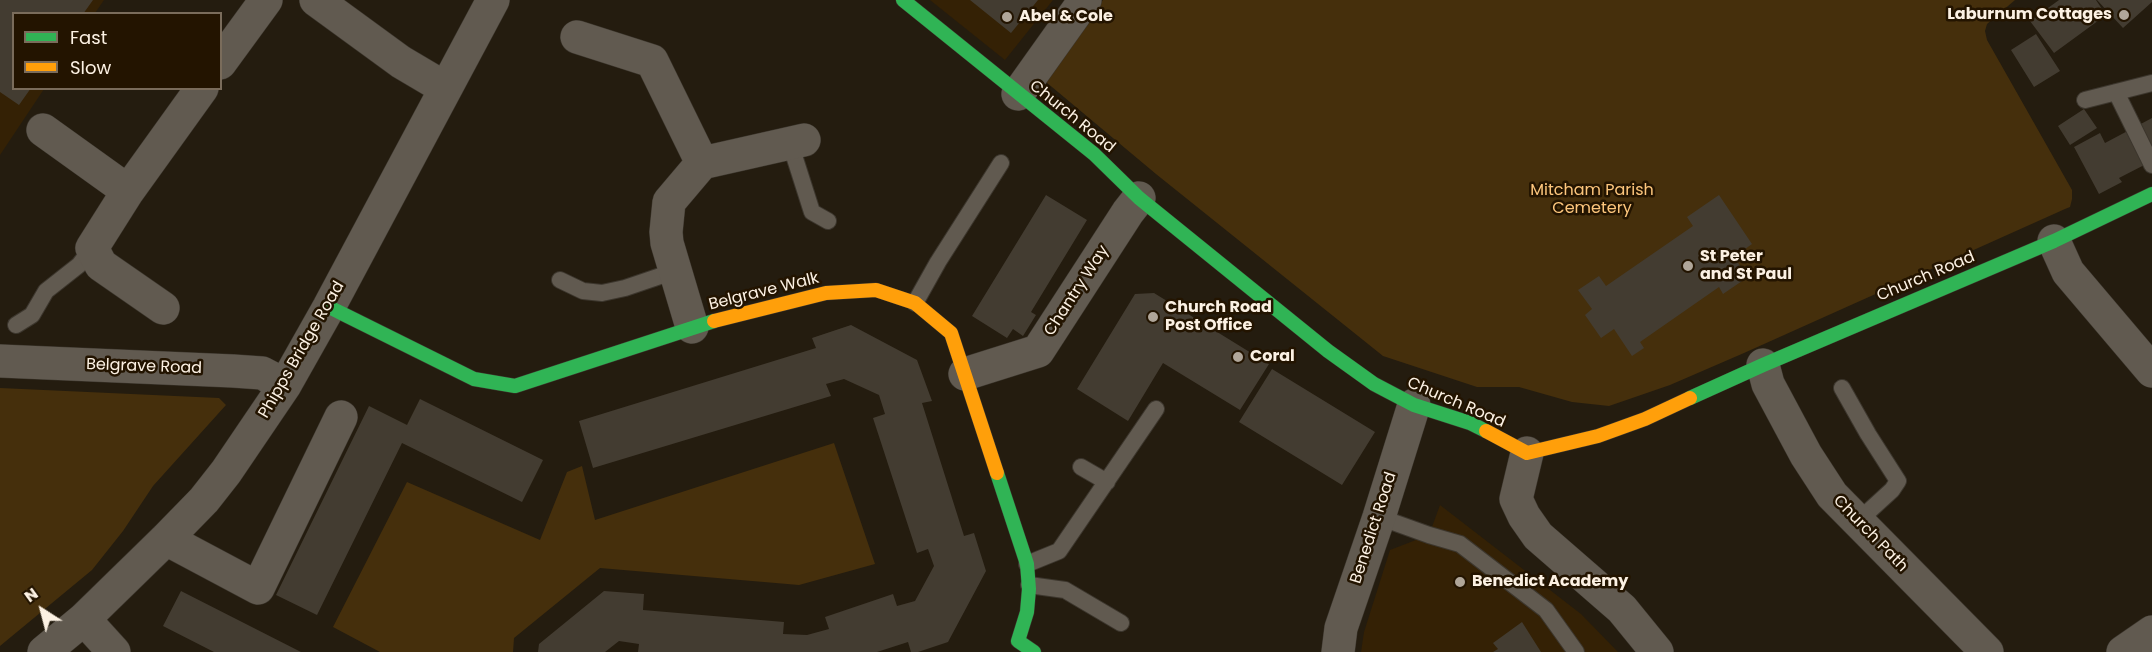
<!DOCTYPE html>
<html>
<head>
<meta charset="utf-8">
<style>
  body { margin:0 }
  #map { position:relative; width:2152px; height:652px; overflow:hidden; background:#241c0f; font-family:Poppins,sans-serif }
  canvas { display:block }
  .legend { position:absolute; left:12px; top:12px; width:210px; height:78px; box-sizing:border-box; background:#231400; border:2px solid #7a6c5b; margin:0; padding:8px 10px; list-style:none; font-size:18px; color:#fcf1e3 }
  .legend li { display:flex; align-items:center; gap:12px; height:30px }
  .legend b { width:30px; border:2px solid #7a6c5b }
  .north { position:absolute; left:12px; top:580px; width:60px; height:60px; -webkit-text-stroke:4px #231400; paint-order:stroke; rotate:324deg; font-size:16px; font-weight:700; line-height:24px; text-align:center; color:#fcf1e3 }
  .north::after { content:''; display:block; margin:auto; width:21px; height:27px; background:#fcf1e3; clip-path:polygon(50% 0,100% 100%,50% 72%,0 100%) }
</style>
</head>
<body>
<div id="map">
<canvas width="2152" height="652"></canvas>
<ul class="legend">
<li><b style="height:8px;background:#30b455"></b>Fast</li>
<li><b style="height:8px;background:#ff9f0a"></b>Slow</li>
</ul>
<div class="north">N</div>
</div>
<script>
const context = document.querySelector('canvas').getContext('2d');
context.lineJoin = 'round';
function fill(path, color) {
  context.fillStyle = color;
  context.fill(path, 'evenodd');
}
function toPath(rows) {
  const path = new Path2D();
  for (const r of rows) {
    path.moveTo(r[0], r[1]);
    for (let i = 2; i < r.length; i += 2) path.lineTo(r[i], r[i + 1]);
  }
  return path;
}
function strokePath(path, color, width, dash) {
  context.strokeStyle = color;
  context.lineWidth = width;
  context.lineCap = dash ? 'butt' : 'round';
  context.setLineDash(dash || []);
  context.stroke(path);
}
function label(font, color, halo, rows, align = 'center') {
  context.font = font + ' Poppins,sans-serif';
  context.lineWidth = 5;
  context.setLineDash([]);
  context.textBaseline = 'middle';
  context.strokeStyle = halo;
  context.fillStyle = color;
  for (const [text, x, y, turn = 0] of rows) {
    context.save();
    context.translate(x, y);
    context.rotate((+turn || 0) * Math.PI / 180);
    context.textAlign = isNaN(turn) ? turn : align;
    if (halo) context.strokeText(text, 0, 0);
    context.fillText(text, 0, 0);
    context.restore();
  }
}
const built = toPath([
  [0,0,104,0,95,13,14,14,14,88,44,89,0,155],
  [930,0,1053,0,1005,60],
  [1440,505,1581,614,1618,652,1361,652,1364,632,1390,550,1429,535]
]);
const green = toPath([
  [1103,0,2015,0,1987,24,1985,31,1987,40,2072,190,2072,199,2070,207,2065,209,1744,353,1670,385,1609,406,1572,402,1519,387,1477,387,1383,356,1156,174,1046,82],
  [0,388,219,398,226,405,153,486,123,531,92,570,0,646],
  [834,443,875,564,799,585,600,568,514,638,513,652,380,652,333,627,407,482,540,540,567,472,582,466,595,520]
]);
const building = toPath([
  [0,0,93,0,83,14,14,14,14,88,31,88,19,105,0,92],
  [970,0,1038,0,1011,33],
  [2059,0,2096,0,2106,15,2054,53,2030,21],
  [2097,0,2152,0,2152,2,2123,28],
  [2036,34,2060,71,2034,87,2011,50],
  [2084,109,2097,128,2070,145,2058,126],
  [2152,118,2152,161,2119,178,2122,182,2099,194,2074,147,2100,133,2105,143],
  [1046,195,1087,220,1031,312,1036,315,1023,336,1013,329,1007,338,972,316],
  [1719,195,1752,244,1734,257,1748,277,1723,294,1719,287,1640,342,1644,348,1632,356,1614,329,1601,338,1585,315,1592,309,1578,290,1599,276,1606,286,1693,226,1687,217],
  [1154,293,1269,364,1240,410,1163,363,1128,421,1077,389,1135,294],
  [851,325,917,360,932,401,922,403,964,536,974,533,986,571,948,642,918,652,911,652,908,642,877,652,638,652,639,644,619,641,605,652,538,652,539,644,604,591,644,594,643,610,784,622,783,634,807,635,829,629,825,617,893,594,897,606,915,601,934,566,928,549,917,553,873,418,885,414,879,395,844,379,826,384,831,396,593,468,579,421,816,348,812,338],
  [1272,369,1375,432,1342,485,1239,422],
  [420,399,543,460,522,502,402,443,317,615,276,595,369,406,407,425],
  [181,591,301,652,214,652,163,626],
  [1522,622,1541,652,1493,652,1498,649,1493,643]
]);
const lane = toPath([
  [2116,92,2152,165],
  [2085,100,2152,83],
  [790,143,812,212,828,221],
  [560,280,583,291,602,293,625,288,675,271],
  [915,303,938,262,1001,163],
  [16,325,32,315,46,291,79,265,92,248],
  [1842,388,1868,434,1898,481,1892,490,1857,522],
  [1081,467,1107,482],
  [1379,517,1429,535,1460,544,1546,610,1576,652],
  [1027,564,1059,551,1156,409],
  [1029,585,1065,590,1121,623]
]);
const street = toPath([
  [316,0,401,62,445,88],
  [577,37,652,61,702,163,804,140],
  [220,63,266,0],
  [1018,94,1085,0],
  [43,130,128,191],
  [2054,241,2068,272,2152,371],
  [163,308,101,265,92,248,128,191,202,88],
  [692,327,667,243,666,232,669,202,702,163],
  [0,361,233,371,262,373,285,385],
  [1763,365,1768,384,1806,455,1832,495,1987,652],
  [965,374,1038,351,1128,212,1139,198],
  [1527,453,1516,499,1524,516,1538,536,1622,609,1657,652],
  [166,539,258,588,341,417],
  [84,619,114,652],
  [44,652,84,619,166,539,204,500,226,472,285,385,329,307,493,0],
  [1338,652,1341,628,1379,517,1414,405],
  [2123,652,2152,632]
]);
const fast = toPath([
  [903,0,1094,154,1139,198,1328,351,1374,384,1414,405,1470,423,1486,431],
  [329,307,474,379,515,386,714,321],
  [1690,398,1763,365,2054,241,2152,194],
  [997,473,1027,564,1029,589,1027,612,1018,641,1034,652]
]);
const slow = toPath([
  [714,321,826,293,876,290,915,303,951,333,997,473],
  [1486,431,1527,453,1598,436,1645,419,1690,398]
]);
const markers = [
  [2124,15,6,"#b0a699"],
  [1007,17,6,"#b0a699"],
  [1688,266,6,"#b0a699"],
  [1153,317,6,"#b0a699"],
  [1238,357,6,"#b0a699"],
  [1460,582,6,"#b0a699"]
];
const poiNames = [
  ["Laburnum Cottages",2112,15,"right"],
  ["Abel & Cole",1019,17],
  ["St Peter",1700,257],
  ["and St Paul",1700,275],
  ["Church Road",1165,308],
  ["Post Office",1165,326],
  ["Coral",1250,357],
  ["Benedict Academy",1472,582]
];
const streetNames = [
  ["Church Road",1072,117,39],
  ["Church Road",1926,277,-23],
  ["Chantry Way",1077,291,-57],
  ["Belgrave Walk",764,292,-14],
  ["Phipps Bridge Road",302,350,-60],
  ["Belgrave Road",144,367,2],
  ["Church Road",1456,403,23],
  ["Benedict Road",1374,528,-72],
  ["Church Path",1870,534,46]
];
const parkNames = [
  ["Mitcham Parish",1592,191],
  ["Cemetery",1592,209]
];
fill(built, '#342105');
fill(green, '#452f0c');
fill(building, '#433c31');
strokePath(lane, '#3c362d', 18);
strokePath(street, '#3c362d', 34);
strokePath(fast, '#3c362d', 15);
strokePath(slow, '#3c362d', 15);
strokePath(lane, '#615a50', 16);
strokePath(street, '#615a50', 33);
strokePath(fast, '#30b455', 14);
strokePath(slow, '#ff9f0a', 14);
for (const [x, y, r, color] of markers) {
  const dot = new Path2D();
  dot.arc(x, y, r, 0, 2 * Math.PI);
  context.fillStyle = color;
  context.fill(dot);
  strokePath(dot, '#231400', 2);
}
label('bold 16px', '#fcf1e3', '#231400', poiNames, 'left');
label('16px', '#fcf1e3', '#231400', streetNames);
label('16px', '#fdc67c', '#231400', parkNames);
</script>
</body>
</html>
